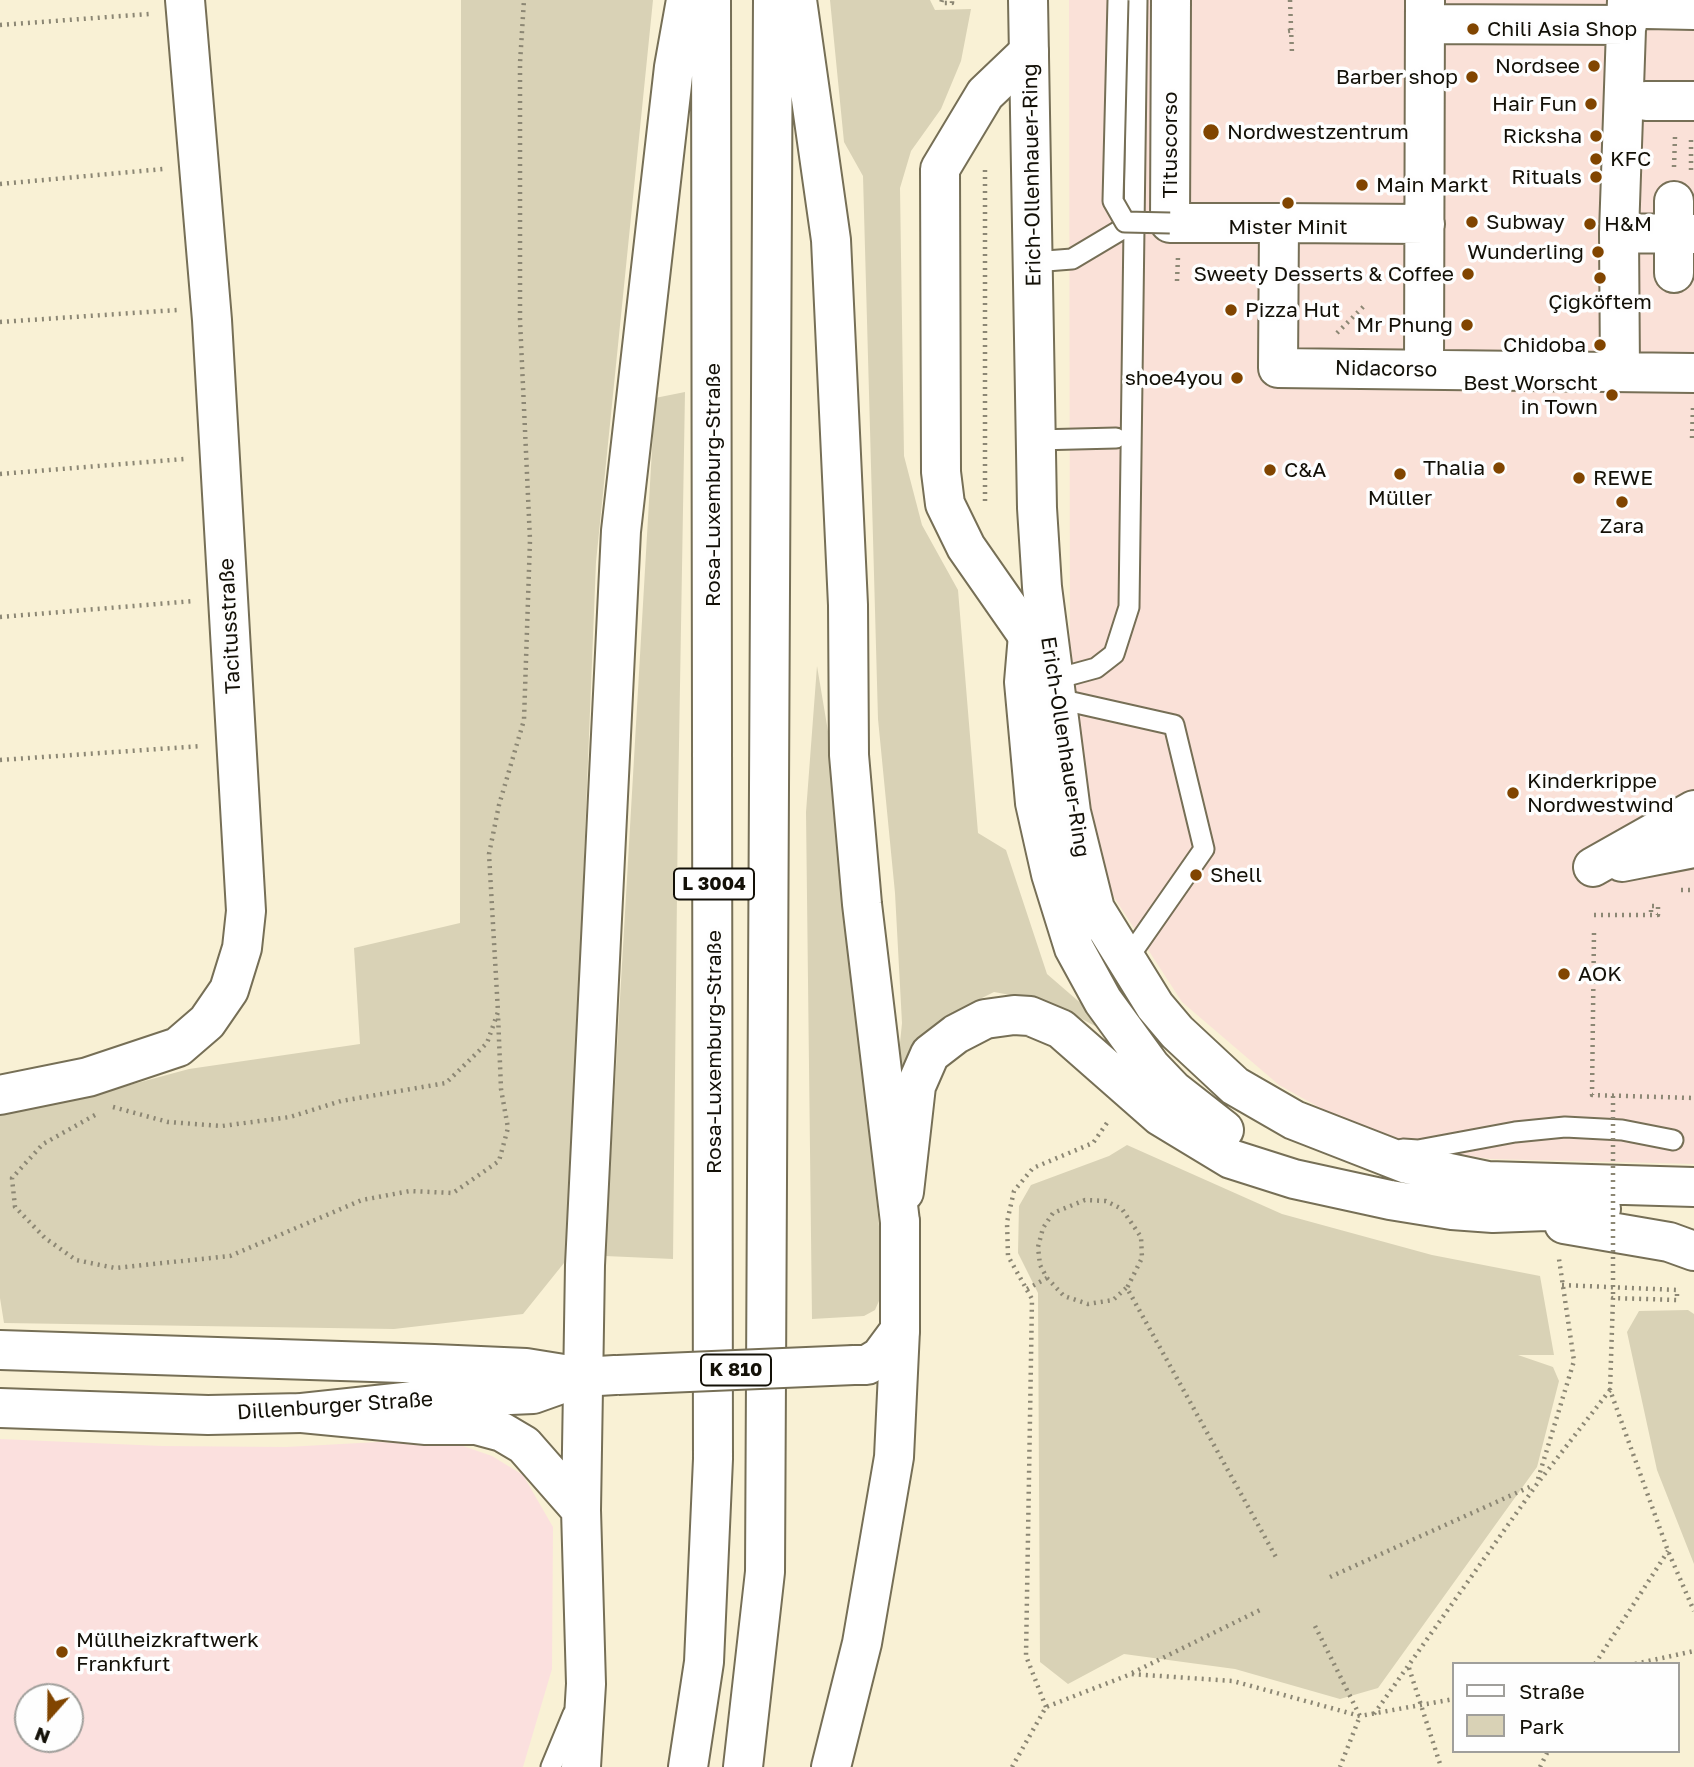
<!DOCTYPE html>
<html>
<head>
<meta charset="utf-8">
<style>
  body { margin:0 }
  #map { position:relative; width:1694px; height:1767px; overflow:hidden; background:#f9f1d5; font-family:"Golos Text",sans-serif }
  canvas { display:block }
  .legend { position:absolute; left:1452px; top:1662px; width:228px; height:91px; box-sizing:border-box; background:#fefefe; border:2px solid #a09f9b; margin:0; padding:9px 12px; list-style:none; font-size:21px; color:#131007 }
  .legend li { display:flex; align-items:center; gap:14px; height:35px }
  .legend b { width:35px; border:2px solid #a09f9b }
  .north { position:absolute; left:14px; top:1683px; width:70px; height:70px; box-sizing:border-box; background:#fefefe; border:2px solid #a09f9b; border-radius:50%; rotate:201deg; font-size:19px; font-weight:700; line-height:28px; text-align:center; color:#131007 }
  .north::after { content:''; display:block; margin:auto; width:24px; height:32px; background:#814500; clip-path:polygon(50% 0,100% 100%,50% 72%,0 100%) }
</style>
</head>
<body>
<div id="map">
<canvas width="1694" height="1767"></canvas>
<ul class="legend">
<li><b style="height:9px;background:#fff"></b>Straße</li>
<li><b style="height:19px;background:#d9d2b6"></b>Park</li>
</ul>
<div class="north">N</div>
</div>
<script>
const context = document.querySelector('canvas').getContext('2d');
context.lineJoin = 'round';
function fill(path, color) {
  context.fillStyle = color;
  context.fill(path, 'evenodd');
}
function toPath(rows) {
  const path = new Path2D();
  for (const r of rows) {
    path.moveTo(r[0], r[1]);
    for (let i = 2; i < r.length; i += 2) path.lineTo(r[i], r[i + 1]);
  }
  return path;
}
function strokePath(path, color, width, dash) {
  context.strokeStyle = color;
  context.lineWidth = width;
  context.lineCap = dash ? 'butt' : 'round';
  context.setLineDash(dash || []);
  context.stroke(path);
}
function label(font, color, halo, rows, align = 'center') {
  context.font = font + ' "Golos Text",sans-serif';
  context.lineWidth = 7;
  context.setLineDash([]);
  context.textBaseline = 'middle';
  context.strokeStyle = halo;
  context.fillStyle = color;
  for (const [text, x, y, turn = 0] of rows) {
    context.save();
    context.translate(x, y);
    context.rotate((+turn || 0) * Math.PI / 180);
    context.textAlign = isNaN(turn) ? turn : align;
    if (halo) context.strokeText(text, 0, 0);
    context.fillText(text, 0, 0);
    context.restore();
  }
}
const commercial = toPath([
  [1069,0,1694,0,1694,1164,1490,1159,1383,1143,1279,1085,1182,1002,1097,871,1070,677]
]);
const industrial = toPath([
  [0,1439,162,1446,286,1447,378,1442,460,1445,492,1456,523,1475,553,1527,552,1669,523,1767,0,1767],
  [28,1697,70,1697,70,1739,28,1739]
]);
const green = toPath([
  [461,0,653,0,596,562,568,1258,523,1314,394,1329,4,1323,0,1298,0,1110,85,1097,189,1069,360,1044,354,948,460,923],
  [830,0,930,0,935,10,971,9,961,61,941,109,911,151,900,188,904,456,922,525,958,590,978,833,1006,850,1047,974,1084,1006,1101,1029,1049,1002,994,992,946,1016,897,1073,902,1023,895,893,878,719,863,176,844,142],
  [685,392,678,803,673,1259,605,1256,655,398],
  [817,666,836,779,883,1268,882,1294,875,1310,864,1316,812,1319,806,812],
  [1127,1145,1282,1214,1432,1255,1540,1276,1554,1355,1518,1355,1553,1367,1559,1381,1537,1467,1378,1688,1340,1699,1235,1669,1124,1654,1068,1684,1040,1662,1038,1293,1018,1253,1019,1206,1031,1185,1109,1156],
  [1688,1310,1694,1314,1694,1564,1657,1470,1627,1332,1639,1311]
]);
const path = toPath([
  [942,0,941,3,952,3,952,0],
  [1290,0,1292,54],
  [0,25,149,14],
  [1288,31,1295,30],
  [1674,167,1675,137],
  [1691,170,1691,137],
  [0,184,163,169],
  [1177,281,1178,257],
  [0,322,177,310],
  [1337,333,1366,304],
  [1692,438,1693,407],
  [0,474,184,459],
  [985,501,985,166],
  [0,617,194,601],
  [0,760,202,746],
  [1681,890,1694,890],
  [1594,915,1658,915,1658,906,1651,906,1651,914],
  [1594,933,1592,1095,1694,1098],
  [113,1107,168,1122,222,1126,290,1117,341,1101,446,1083,487,1043,498,1012,489,854,499,805,524,720,530,540,520,320,520,63,524,0],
  [95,1115,43,1144,12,1178,15,1207,45,1238,76,1260,115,1268,230,1256,362,1200,410,1191,453,1193,499,1161,508,1128,501,1089,498,1015],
  [1047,1278,1064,1296,1088,1304,1113,1300,1126,1288],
  [1562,1285,1677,1290,1677,1300,1613,1298,1610,1390],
  [1027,1289,1047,1278,1040,1265,1038,1247,1043,1228,1053,1213,1085,1200,1106,1201,1122,1209,1141,1237,1142,1258,1127,1288,1277,1559],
  [1538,1479,1574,1361,1559,1259],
  [1330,1577,1534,1485],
  [1315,1626,1360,1716,1340,1767],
  [1595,1664,1668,1551],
  [1635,1664,1694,1651],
  [1409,1668,1441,1767],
  [1132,1673,1260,1610],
  [1046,1707,1026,1656,1032,1299,1008,1256,1007,1222,1014,1191,1033,1168,1093,1143,1109,1120],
  [1374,1714,1537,1484,1610,1390,1668,1551,1694,1611],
  [1012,1767,1046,1707,1131,1674,1233,1681,1360,1716,1454,1699],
  [1540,1767,1548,1751]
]);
const lane = toPath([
  [1033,262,1072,259,1124,228,1134,210],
  [1036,440,1116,438],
  [1052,680,1096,668,1114,654,1129,607,1137,0],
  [1054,698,1174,725,1204,849,1126,961],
  [1403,1149,1418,1150,1515,1132,1565,1127,1622,1130,1673,1140],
  [551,1767,573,1714]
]);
const street = toPath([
  [1171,0,1170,223,1279,223],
  [1647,9,1694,10],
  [1425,24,1627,25],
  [1646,101,1694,101],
  [1425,224,1279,223,1278,368,1694,373],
  [1619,233,1694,234],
  [1674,273,1674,201],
  [1424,369,1425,0],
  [1620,372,1619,233,1627,0],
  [1028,636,966,547,945,504,941,472,940,169,985,94,1029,52],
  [1622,862,1694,848],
  [1593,867,1694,810],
  [0,1095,88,1077,178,1047,207,1022,229,990,242,948,246,911,212,320,185,0]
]);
const secondary = toPath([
  [1028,0,1037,508,1042,587,1071,812,1095,909,1155,1006,1177,1032,1235,1086,1294,1120,1407,1164,1488,1181,1694,1187],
  [1029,623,1024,682,1035,803,1051,874,1074,948,1103,1001,1151,1067,1173,1090,1224,1130],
  [904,1192,916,1086,930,1054,956,1034,985,1019,1014,1015,1030,1016,1061,1029,1160,1116,1231,1159,1294,1179,1390,1200,1452,1210,1493,1213,1601,1209],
  [1564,1224,1669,1242,1694,1251]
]);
const primary = toPath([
  [0,1350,434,1364,526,1368,582,1377,615,1375],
  [854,1365,867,1365,880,1357,900,1330,900,1222],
  [0,1408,208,1415,302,1413,442,1398,533,1394,564,1383]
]);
const highway = toPath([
  [797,0,831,240,848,605,849,755,862,904,900,1222],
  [302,1413,426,1425,476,1425,502,1432,524,1445,581,1510],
  [581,1767,586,1684,581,1510,585,1265,621,531,674,67,686,0],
  [688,1767,704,1662,713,1459,711,0],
  [743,1767,765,1572,773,0],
  [831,1767,862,1643,894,1457,900,1330]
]);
const pathBridge = toPath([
  [1613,1096,1613,1298]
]);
const laneBridge = toPath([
  [1118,0,1113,201,1125,222,1170,223]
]);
const primaryBridge = toPath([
  [618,1375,854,1365]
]);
const markers = [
  [1473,29,7,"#814500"],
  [1594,66,7,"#814500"],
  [1472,77,7,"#814500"],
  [1591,104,7,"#814500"],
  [1211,132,9,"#814500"],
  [1596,136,7,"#814500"],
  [1596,159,7,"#814500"],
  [1596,177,7,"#814500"],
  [1362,185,7,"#814500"],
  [1288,203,7,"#814500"],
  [1472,222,7,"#814500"],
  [1590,224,7,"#814500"],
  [1598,252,7,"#814500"],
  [1468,274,7,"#814500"],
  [1600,278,7,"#814500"],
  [1231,310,7,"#814500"],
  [1467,325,7,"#814500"],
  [1600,345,7,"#814500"],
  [1237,378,7,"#814500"],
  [1612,395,7,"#814500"],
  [1499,468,7,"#814500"],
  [1270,470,7,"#814500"],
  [1400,474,7,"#814500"],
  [1579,478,7,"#814500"],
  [1622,502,7,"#814500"],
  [1513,793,7,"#814500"],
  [1196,875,7,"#814500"],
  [1564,974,7,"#814500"],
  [62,1652,7,"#814500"]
];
const shields = [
  [714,884,80],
  [736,1370,70]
];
const shieldNames = [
  ["L 3004",714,884],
  ["K 810",736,1370]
];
const poiNames = [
  ["Chili Asia Shop",1487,29],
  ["Nordsee",1580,66,"right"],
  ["Barber shop",1458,77,"right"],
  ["Hair Fun",1577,104,"right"],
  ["Nordwestzentrum",1227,132],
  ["Ricksha",1582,136,"right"],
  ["KFC",1610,159],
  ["Rituals",1582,177,"right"],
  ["Main Markt",1376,185],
  ["Subway",1486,222],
  ["H&M",1604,224],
  ["Mister Minit",1288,227,"center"],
  ["Wunderling",1584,252,"right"],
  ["Sweety Desserts & Coffee",1454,274,"right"],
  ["Çiğköftem",1600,302,"center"],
  ["Pizza Hut",1245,310],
  ["Mr Phung",1453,325,"right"],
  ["Chidoba",1586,345,"right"],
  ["shoe4you",1223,378,"right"],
  ["Best Worscht",1598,383,"right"],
  ["in Town",1598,407,"right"],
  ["Thalia",1485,468,"right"],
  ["C&A",1284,470],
  ["REWE",1593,478],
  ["Müller",1400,498,"center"],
  ["Zara",1622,526,"center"],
  ["Kinderkrippe",1527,781],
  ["Nordwestwind",1527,805],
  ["Shell",1210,875],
  ["AOK",1578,974],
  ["Müllheizkraftwerk",76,1640],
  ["Frankfurt",76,1664]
];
const streetNames = [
  ["Tituscorso",1170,145,-90],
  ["Erich-Ollenhauer-Ring",1032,175,-91],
  ["Nidacorso",1386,369,1],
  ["Rosa-Luxemburg-Straße",713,485,-90],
  ["Tacitusstraße",230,626,-93],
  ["Erich-Ollenhauer-Ring",1065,747,81],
  ["Rosa-Luxemburg-Straße",714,1052,-90],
  ["Dillenburger Straße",335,1406,-4]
];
fill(commercial, '#fae1d8');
fill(industrial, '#fbe0de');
fill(green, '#d9d2b6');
strokePath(lane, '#766f56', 23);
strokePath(street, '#766f56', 42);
strokePath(secondary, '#766f56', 42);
strokePath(primary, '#766f56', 42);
strokePath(highway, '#766f56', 42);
strokePath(path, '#8c8774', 4.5, [2, 5]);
strokePath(lane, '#fff', 19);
strokePath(street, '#fff', 38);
strokePath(secondary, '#fff', 38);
strokePath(primary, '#fff', 38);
strokePath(highway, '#fff', 38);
strokePath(laneBridge, '#766f56', 23, []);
strokePath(primaryBridge, '#766f56', 42, []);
strokePath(pathBridge, '#8c8774', 4.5, [2, 5]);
strokePath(laneBridge, '#fff', 19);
strokePath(primaryBridge, '#fff', 38);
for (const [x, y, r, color] of markers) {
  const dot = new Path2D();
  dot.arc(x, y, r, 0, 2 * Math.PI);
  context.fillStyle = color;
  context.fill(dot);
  strokePath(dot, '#fefefe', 2.5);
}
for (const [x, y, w] of shields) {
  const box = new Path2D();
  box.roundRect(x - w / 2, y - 15.5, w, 31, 5);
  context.fillStyle = '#fefefe';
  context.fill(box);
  strokePath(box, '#131007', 2);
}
label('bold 19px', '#131007', null, shieldNames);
label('21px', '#131007', '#fefefe', poiNames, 'left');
label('21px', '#131007', '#fefefe', streetNames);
</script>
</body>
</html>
